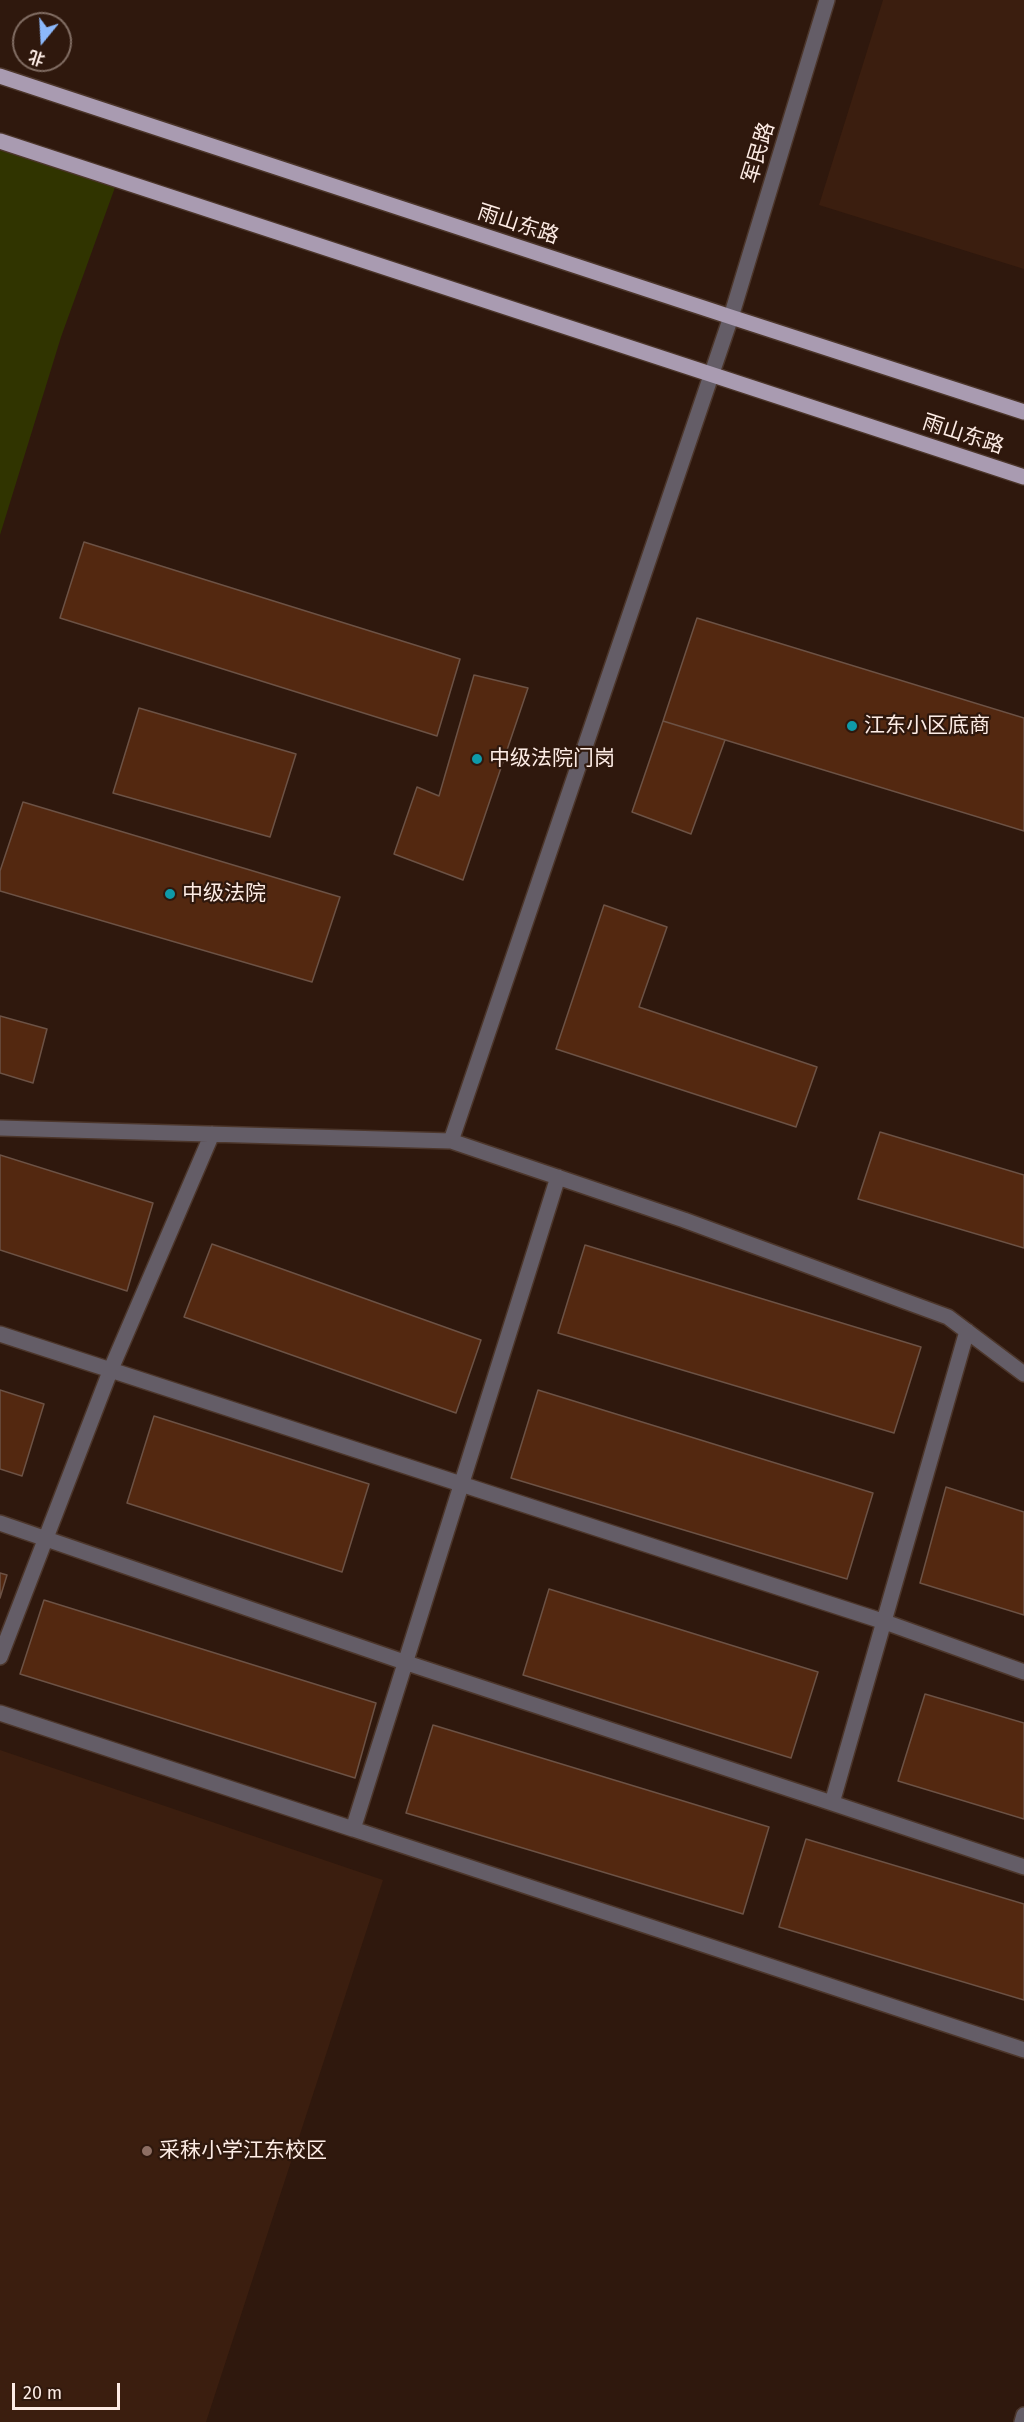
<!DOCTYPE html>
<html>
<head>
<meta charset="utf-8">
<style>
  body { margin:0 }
  #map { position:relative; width:1024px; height:2422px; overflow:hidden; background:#2f180d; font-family:"Fira Sans","Noto Sans SC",sans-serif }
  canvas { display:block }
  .north { position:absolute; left:12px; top:12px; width:60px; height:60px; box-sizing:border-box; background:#2f180d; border:2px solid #816d63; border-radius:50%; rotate:198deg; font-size:16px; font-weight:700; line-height:24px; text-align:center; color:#fdece5 }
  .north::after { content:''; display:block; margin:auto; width:21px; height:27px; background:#8cb9fc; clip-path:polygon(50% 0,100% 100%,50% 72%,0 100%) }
  .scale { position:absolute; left:12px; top:2383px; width:108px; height:27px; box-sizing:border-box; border:3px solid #fdece5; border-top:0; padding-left:8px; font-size:18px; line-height:21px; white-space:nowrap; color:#fdece5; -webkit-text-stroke:4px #2f180d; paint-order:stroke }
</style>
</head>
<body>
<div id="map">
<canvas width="1024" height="2422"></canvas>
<div class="north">北</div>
<div class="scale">20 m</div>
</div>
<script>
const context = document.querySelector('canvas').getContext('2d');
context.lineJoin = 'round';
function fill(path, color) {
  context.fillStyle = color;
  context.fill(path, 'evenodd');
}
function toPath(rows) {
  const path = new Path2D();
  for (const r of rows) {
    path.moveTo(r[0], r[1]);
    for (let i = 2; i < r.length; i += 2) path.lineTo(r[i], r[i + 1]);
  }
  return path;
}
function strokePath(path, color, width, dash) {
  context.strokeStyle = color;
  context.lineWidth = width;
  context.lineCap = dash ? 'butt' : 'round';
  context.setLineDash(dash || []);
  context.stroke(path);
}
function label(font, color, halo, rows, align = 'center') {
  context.font = font + ' "Fira Sans","Noto Sans SC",sans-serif';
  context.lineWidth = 4.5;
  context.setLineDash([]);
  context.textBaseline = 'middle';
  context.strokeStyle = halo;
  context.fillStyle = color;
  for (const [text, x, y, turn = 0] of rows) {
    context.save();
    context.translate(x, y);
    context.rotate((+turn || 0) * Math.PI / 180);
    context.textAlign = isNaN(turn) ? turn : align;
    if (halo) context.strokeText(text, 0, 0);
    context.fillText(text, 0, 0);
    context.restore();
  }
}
const built = toPath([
  [883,0,1024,0,1024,269,819,205],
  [0,1750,383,1880,206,2422,0,2422]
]);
const green = toPath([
  [0,141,118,179,61,337,0,535]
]);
const building = toPath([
  [84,542,460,659,437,736,60,618,84,542],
  [697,618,1024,718,1024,831,663,721,697,618],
  [474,675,528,688,463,880,394,854,417,787,439,796,474,675],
  [139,708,296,754,270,837,113,793,139,708],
  [663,721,725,740,691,834,632,812,663,721],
  [23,802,340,897,312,982,0,891,0,871,23,802],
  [604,905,667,927,639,1007,817,1067,796,1127,556,1049,604,905],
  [0,1016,47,1029,33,1083,0,1073,0,1016],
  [880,1132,1024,1175,1024,1248,858,1199,880,1132],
  [0,1155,153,1203,127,1291,0,1250,0,1155],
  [212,1244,481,1340,456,1413,184,1317,212,1244],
  [585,1245,921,1347,894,1433,558,1333,585,1245],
  [0,1390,44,1404,22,1476,0,1469,0,1390],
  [538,1390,873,1493,847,1579,511,1478,538,1390],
  [154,1416,369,1484,342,1572,127,1503,154,1416],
  [946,1487,1024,1512,1024,1615,920,1583,946,1487],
  [0,1573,7,1575,0,1598,0,1573],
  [549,1589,818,1672,791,1758,523,1675,549,1589],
  [44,1600,376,1703,355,1778,20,1674,44,1600],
  [925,1694,1024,1723,1024,1819,898,1781,925,1694],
  [433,1725,769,1827,743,1914,406,1813,433,1725],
  [806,1839,1024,1904,1024,2000,779,1927,806,1839]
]);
const minor = toPath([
  [0,1128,451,1141,684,1220,948,1317,1024,1374],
  [451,1141,731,317,827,0],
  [558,1177,353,1829,1024,2050],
  [967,1331,832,1803,1024,1867],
  [0,1334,885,1622,1024,1672],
  [0,1523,407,1663,832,1803],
  [0,1657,111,1369,212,1134],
  [0,1713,353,1829],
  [1022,2422,1024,2415]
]);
const major = toPath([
  [0,76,731,317,1024,412],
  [0,141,1024,477]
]);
const markers = [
  [852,726,6,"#0f9aa8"],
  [477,759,6,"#0f9aa8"],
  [170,894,6,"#0f9aa8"],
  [147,2151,6,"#8d6e63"]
];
const streetNames = [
  ["军民路",759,153,-73],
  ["雨山东路",518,225,18],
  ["雨山东路",963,435,18]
];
const poiNames = [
  ["江东小区底商",864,726],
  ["中级法院门岗",489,759],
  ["中级法院",182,894],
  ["采秣小学江东校区",159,2151]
];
fill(built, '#3b1e0f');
fill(green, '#303400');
fill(building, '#532810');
strokePath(building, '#6c5245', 1.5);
strokePath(minor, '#4c362b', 18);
strokePath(major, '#4c362b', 18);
strokePath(minor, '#645d67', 15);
strokePath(major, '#a99bb1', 15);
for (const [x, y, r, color] of markers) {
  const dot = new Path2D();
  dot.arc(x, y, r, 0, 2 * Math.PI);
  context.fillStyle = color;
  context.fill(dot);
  strokePath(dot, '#2f180d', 2);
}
label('21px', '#fdece5', '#2f180d', streetNames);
label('21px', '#fdece5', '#2f180d', poiNames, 'left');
</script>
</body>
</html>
